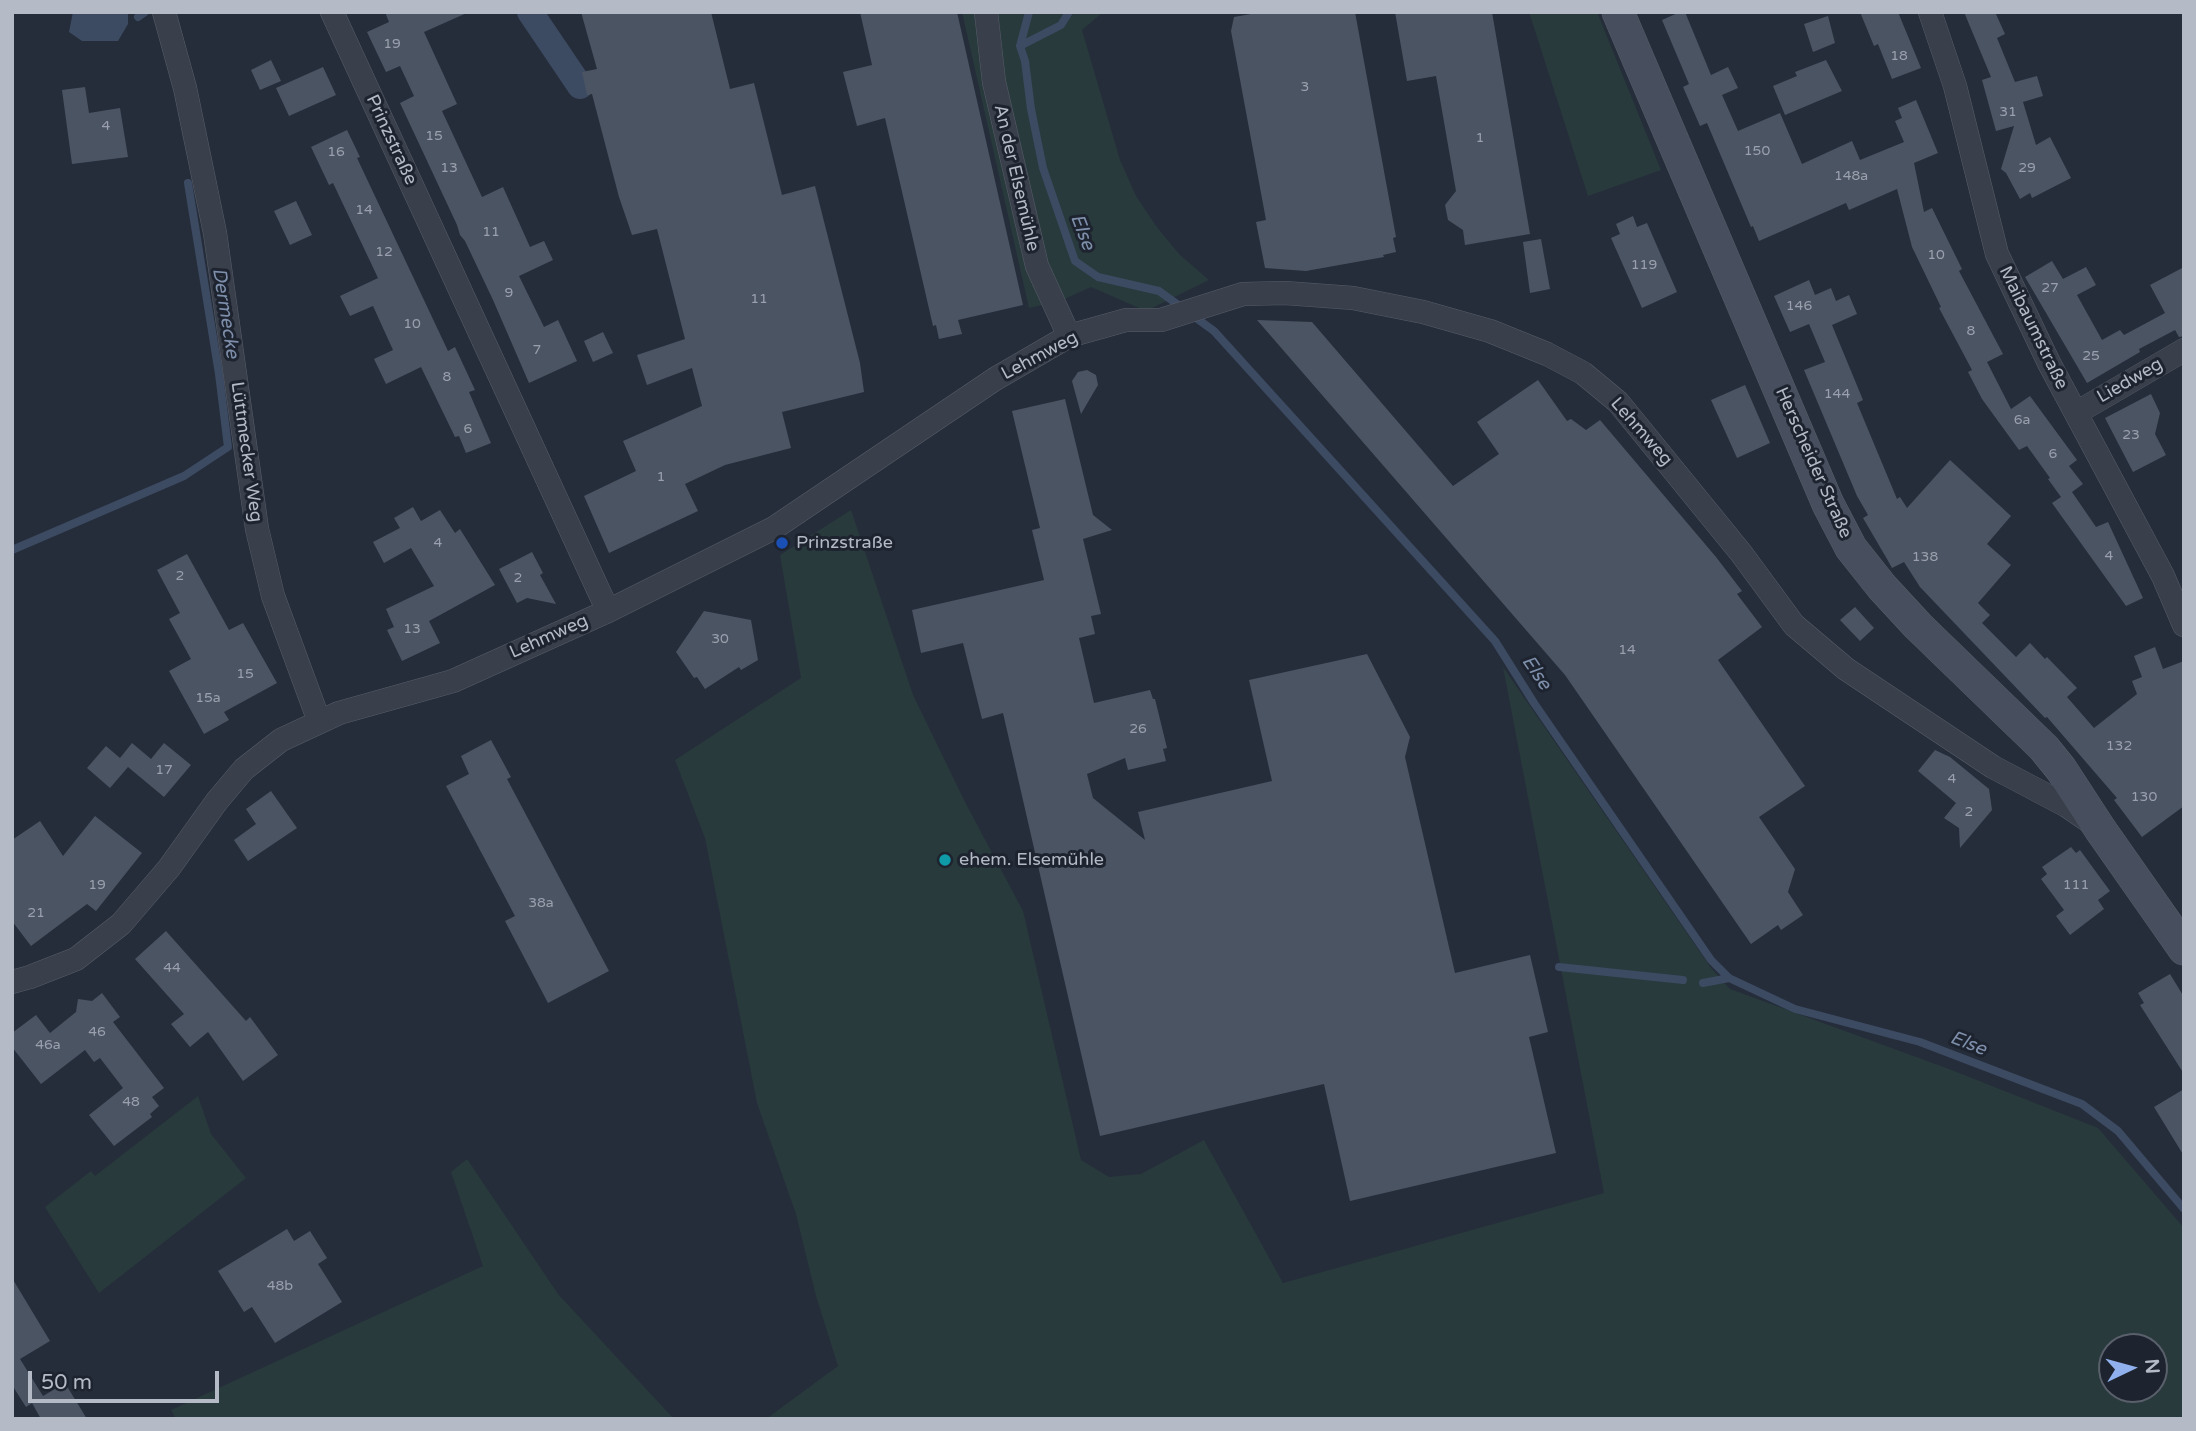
<!DOCTYPE html>
<html>
<head>
<meta charset="utf-8">
<style>
  body { margin:0 }
  #map { position:relative; width:2196px; height:1431px; overflow:hidden; background:#252d3a; font-family:"Varela Round",sans-serif }
  canvas { display:block }
  .frame { position:absolute; inset:0; border:14px solid #b4bac6; pointer-events:none }
  .north { position:absolute; left:2098px; top:1333px; width:70px; height:70px; box-sizing:border-box; background:#1e242f; border:2px solid #5a606b; border-radius:50%; rotate:85deg; font-size:19px; font-weight:700; line-height:28px; text-align:center; color:#b4bac6 }
  .north::after { content:''; display:block; margin:auto; width:24px; height:32px; background:#91b1ee; clip-path:polygon(50% 0,100% 100%,50% 72%,0 100%) }
  .scale { position:absolute; left:28px; top:1371px; width:191px; height:32px; box-sizing:border-box; border:4px solid #b4bac6; border-top:0; padding-left:9px; font-size:21px; line-height:24px; white-space:nowrap; color:#b4bac6; -webkit-text-stroke:5px #1e242f; paint-order:stroke }
</style>
</head>
<body>
<div id="map">
<canvas width="2196" height="1431"></canvas>
<div class="frame"></div>
<div class="north">N</div>
<div class="scale">50 m</div>
</div>
<script>
const context = document.querySelector('canvas').getContext('2d');
context.lineJoin = 'round';
function fill(path, color) {
  context.fillStyle = color;
  context.fill(path, 'evenodd');
}
function toPath(rows) {
  const path = new Path2D();
  for (const r of rows) {
    path.moveTo(r[0], r[1]);
    for (let i = 2; i < r.length; i += 2) path.lineTo(r[i], r[i + 1]);
  }
  return path;
}
function strokePath(path, color, width, dash) {
  context.strokeStyle = color;
  context.lineWidth = width;
  context.lineCap = dash ? 'butt' : 'round';
  context.setLineDash(dash || []);
  context.stroke(path);
}
function label(font, color, halo, rows, align = 'center') {
  context.font = font + ' "Varela Round",sans-serif';
  context.lineWidth = 6;
  context.setLineDash([]);
  context.textBaseline = 'middle';
  context.strokeStyle = halo;
  context.fillStyle = color;
  for (const [text, x, y, turn = 0] of rows) {
    context.save();
    context.translate(x, y);
    context.rotate((+turn || 0) * Math.PI / 180);
    context.textAlign = isNaN(turn) ? turn : align;
    if (halo) context.strokeText(text, 0, 0);
    context.fillText(text, 0, 0);
    context.restore();
  }
}
const green = toPath([
  [962,12,1103,12,1082,30,1120,160,1136,196,1156,226,1179,254,1209,280,1146,311,1091,287,1060,301,1029,308],
  [1529,12,1597,12,1661,170,1588,196],
  [851,510,913,695,965,802,1023,911,1081,1160,1109,1177,1141,1174,1204,1140,1283,1283,1604,1193,1503,667,1711,968,1730,989,1949,1069,2098,1128,2184,1228,2184,1419,766,1419,838,1366,816,1296,796,1214,757,1103,705,838,675,760,801,678,780,555],
  [2154,1347,2154,1389,2112,1389,2112,1347],
  [198,1096,211,1134,246,1178,99,1293,45,1207,91,1171,95,1176],
  [467,1159,558,1294,674,1419,176,1419,171,1410,483,1266,451,1172]
]);
const water = toPath([
  [73,12,128,12,128,24,118,41,82,41,69,32]
]);
const stream = toPath([
  [1029,12,1020,46,1025,61,1031,109,1043,168,1075,261,1098,277,1159,291,1214,331,1495,641,1534,703,1711,960,1729,978,1795,1009,1920,1042,2082,1104,2118,1131,2184,1209],
  [138,17,145,12],
  [1020,46,1061,25,1069,12],
  [12,550,184,476,228,447,219,374,188,183],
  [1559,967,1683,980],
  [1703,983,1729,978]
]);
const canal = toPath([
  [530,12,580,86]
]);
const building = toPath([
  [385,12,469,12,424,32,457,104,442,111,482,197,503,187,530,247,544,241,553,260,519,276,544,327,558,320,577,361,529,383,493,300,465,241,460,235,457,225,400,103,414,96,400,66,386,72,367,32,389,22],
  [581,12,711,12,730,89,754,83,782,195,815,186,860,363,864,392,782,412,791,448,725,465,685,484,698,511,609,553,584,496,636,471,623,441,702,406,692,368,647,385,637,355,685,339,657,229,632,235,619,197,592,94,587,95,582,72,597,69],
  [860,12,957,12,1023,305,958,320,962,334,939,339,936,325,933,326,885,118,857,126,843,72,872,65],
  [1262,12,1355,12,1396,237,1393,238,1396,252,1383,255,1384,257,1306,271,1265,268,1256,222,1266,220,1231,31,1234,17],
  [1395,12,1492,12,1530,234,1465,245,1463,230,1448,220,1445,205,1456,191,1436,76,1407,81],
  [1680,12,1685,12,1711,75,1728,67,1738,88,1722,95,1738,131,1780,113,1802,164,1852,141,1860,160,1904,142,1895,121,1902,118,1898,108,1916,100,1938,153,1914,163,1924,212,1932,208,1962,269,1959,271,2003,354,1987,362,2011,409,2030,396,2077,460,2069,466,2083,484,2072,492,2096,527,2108,522,2143,598,2126,606,2052,503,2061,497,2048,479,2050,478,2027,446,2019,450,1982,399,1968,372,1972,370,1939,308,1941,307,1912,247,1897,189,1849,210,1846,203,1759,241,1753,226,1751,227,1707,123,1700,126,1683,87,1689,84,1662,20],
  [1860,12,1898,12,1921,68,1892,79,1878,44,1874,46],
  [1964,12,1995,12,2005,34,1997,38,2015,82,2037,76,2043,96,2023,102,2036,145,2050,137,2071,178,2032,198,2030,193,2020,199,2006,173,2001,169,2014,126,1996,131,1982,80,1991,77],
  [1828,16,1835,43,1813,52,1804,24],
  [271,60,281,81,260,90,251,70],
  [1826,60,1842,91,1785,115,1773,86,1797,76,1795,72],
  [323,67,336,95,289,116,276,88],
  [85,87,89,113,120,108,128,157,72,164,62,90],
  [347,130,360,157,357,158,448,351,455,347,475,390,469,392,491,443,466,453,459,436,455,437,421,367,386,384,374,359,393,350,373,306,350,316,340,296,378,278,333,183,329,185,311,147],
  [296,201,312,235,290,245,274,211],
  [1633,216,1637,227,1647,223,1677,292,1642,308,1611,238,1620,234,1616,224],
  [1541,239,1550,289,1530,293,1523,242],
  [2052,261,2063,279,2086,267,2096,285,2077,295,2102,340,2120,330,2124,335,2165,313,2150,285,2184,267,2184,336,2179,337,2175,330,2139,349,2140,352,2087,383,2025,277],
  [1809,280,1815,295,1831,288,1836,301,1849,295,1857,314,1832,325,1863,400,1857,403,1897,499,1900,497,1907,508,1950,460,2011,516,1987,544,2011,565,1978,603,1990,615,1982,623,2016,657,2030,643,2045,659,2047,657,2077,688,2067,697,2094,728,2137,694,2132,681,2142,677,2134,656,2155,647,2163,669,2184,661,2184,806,2142,837,2114,800,2117,798,2047,717,2045,718,1920,587,1904,562,1892,568,1887,559,1863,518,1868,515,1857,496,1804,370,1825,362,1809,324,1790,332,1774,296],
  [1257,320,1312,322,1453,486,1499,454,1477,422,1538,380,1567,421,1571,419,1586,430,1600,420,1716,557,1742,591,1737,594,1762,627,1718,660,1805,786,1759,817,1795,869,1788,892,1803,915,1781,930,1778,925,1751,944,1565,675],
  [603,332,613,353,593,362,584,341],
  [1087,370,1096,375,1098,385,1081,414,1072,381,1078,372],
  [1745,385,1770,443,1737,458,1711,400],
  [2151,394,2160,413,2155,434,2166,455,2133,472,2105,418],
  [1065,399,1093,515,1112,530,1083,539,1101,614,1091,616,1095,634,1079,638,1094,703,1150,690,1153,699,1155,699,1167,748,1163,749,1166,761,1128,770,1125,758,1087,774,1093,798,1145,840,1138,812,1272,781,1249,680,1367,654,1410,737,1405,757,1455,973,1530,955,1548,1032,1529,1037,1556,1153,1350,1201,1324,1084,1100,1136,1003,713,982,719,963,643,921,653,912,610,1044,580,1032,530,1040,528,1012,411],
  [413,507,421,521,440,510,455,533,460,529,495,585,429,621,440,643,402,661,387,630,394,627,386,609,434,586,411,548,384,563,373,542,400,528,394,518],
  [532,552,543,573,540,575,556,604,527,598,517,603,499,569],
  [187,554,229,630,243,623,277,683,224,712,229,720,204,734,169,671,191,659,169,619,180,613,157,570],
  [1855,607,1874,628,1860,641,1840,620],
  [704,611,751,620,758,660,741,670,739,667,705,689,697,677,694,678,676,652],
  [491,740,511,777,507,779,609,971,548,1003,505,921,515,916,446,786,469,774,461,756],
  [132,743,151,759,164,743,191,765,164,797,128,767,110,788,87,768,106,746,120,758],
  [1935,750,1950,757,1989,789,1992,810,1960,848,1959,828,1944,818,1956,803,1918,771],
  [271,791,297,828,248,861,234,840,256,824,246,809],
  [95,816,142,853,96,911,87,904,31,946,12,921,12,840,40,821,63,856],
  [2071,847,2076,853,2080,850,2110,891,2098,900,2104,909,2070,935,2056,916,2064,910,2041,879,2047,874,2042,867],
  [166,931,246,1021,250,1017,278,1055,243,1081,208,1032,190,1047,171,1024,184,1014,135,959],
  [2170,974,2184,997,2184,1074,2140,1005,2144,1003,2138,993],
  [102,993,120,1017,113,1022,164,1088,152,1097,159,1106,150,1114,152,1117,114,1146,89,1115,123,1088,100,1058,94,1062,85,1050,41,1084,12,1047,12,1033,36,1015,50,1033,76,1012,78,999,92,1001],
  [2184,1089,2184,1156,2154,1107],
  [287,1229,294,1241,310,1231,327,1258,318,1264,342,1302,275,1343,252,1307,244,1312,218,1271],
  [12,1278,50,1341,20,1359,43,1396,65,1383,87,1419,41,1419,32,1403,40,1398,26,1407,12,1385]
]);
const minor = toPath([
  [164,12,185,88,215,233,257,529,273,596,319,721],
  [332,12,608,611],
  [986,12,994,82,1037,266,1069,336],
  [1930,12,1955,86,1997,254,2049,363,2163,576,2184,625],
  [2076,413,2184,350],
  [12,982,30,977,76,959,121,924,169,868,217,801,244,769,281,740,339,713,453,681,608,611,774,528,995,379,1069,336,1126,320,1161,320,1243,294,1285,293,1353,298,1423,312,1490,331,1547,354,1583,373,1618,402,1741,553,1794,625,1846,669,1993,767,2067,806,2089,821]
]);
const secondary = toPath([
  [1618,12,1828,504,1851,548,1882,587,1918,626,2044,748,2061,769,2100,829,2184,949]
]);
const markers = [
  [782,543,7,"#1a4fb4"],
  [945,860,7,"#0f9aa8"]
];
const numberNames = [
  ["19",392,44],
  ["18",1899,56],
  ["3",1305,87],
  ["31",2008,112],
  ["4",106,126],
  ["15",434,136],
  ["1",1480,138],
  ["150",1757,151],
  ["16",336,152],
  ["13",449,168],
  ["29",2027,168],
  ["148a",1851,176],
  ["14",364,210],
  ["11",491,232],
  ["12",384,252],
  ["10",1936,255],
  ["119",1644,265],
  ["27",2050,288],
  ["9",509,293],
  ["11",759,299],
  ["146",1799,306],
  ["10",412,324],
  ["8",1971,331],
  ["7",537,350],
  ["25",2091,356],
  ["8",447,377],
  ["144",1837,394],
  ["6a",2022,420],
  ["6",468,429],
  ["23",2131,435],
  ["6",2053,454],
  ["1",661,477],
  ["4",438,543],
  ["4",2109,556],
  ["138",1925,557],
  ["2",180,576],
  ["2",518,578],
  ["13",412,629],
  ["30",720,639],
  ["14",1627,650],
  ["15",245,674],
  ["15a",208,698],
  ["26",1138,729],
  ["132",2119,746],
  ["17",164,770],
  ["4",1952,779],
  ["130",2144,797],
  ["2",1969,812],
  ["19",97,885],
  ["111",2076,885],
  ["38a",541,903],
  ["21",36,913],
  ["44",172,968],
  ["46",97,1032],
  ["46a",48,1045],
  ["48",131,1102],
  ["48b",280,1286]
];
const streetNames = [
  ["Prinzstraße",391,140,65],
  ["An der Elsemühle",1016,178,77],
  ["Maibaumstraße",2033,328,64],
  ["Lehmweg",1040,356,-28],
  ["Liedweg",2130,381,-30],
  ["Lehmweg",1641,432,49],
  ["Lüttmecker Weg",246,452,82],
  ["Herscheider Straße",1813,463,66],
  ["Lehmweg",549,637,-24]
];
const poiNames = [
  ["Prinzstraße",796,543],
  ["ehem. Elsemühle",959,860]
];
const waterNames = [
  ["Else",1082,232,69],
  ["Dermecke",225,313,81],
  ["Else",1536,673,56],
  ["Else",1968,1044,21]
];
fill(green, '#283a3c');
fill(water, '#3c4a62');
strokePath(stream, '#3c4a62', 8);
strokePath(canal, '#3c4a62', 26);
fill(building, '#4b5463');
strokePath(minor, '#575d69', 24);
strokePath(secondary, '#575d69', 33);
strokePath(minor, '#393f4b', 23);
strokePath(secondary, '#474e5d', 32);
for (const [x, y, r, color] of markers) {
  const dot = new Path2D();
  dot.arc(x, y, r, 0, 2 * Math.PI);
  context.fillStyle = color;
  context.fill(dot);
  strokePath(dot, '#1e242f', 2.5);
}
label('14px', '#9aa0ad', null, numberNames);
label('18px', '#b4bac6', '#1e242f', streetNames);
label('18px', '#b4bac6', '#1e242f', poiNames, 'left');
label('italic 19px', '#7e8fab', '#1e242f', waterNames);
</script>
</body>
</html>
